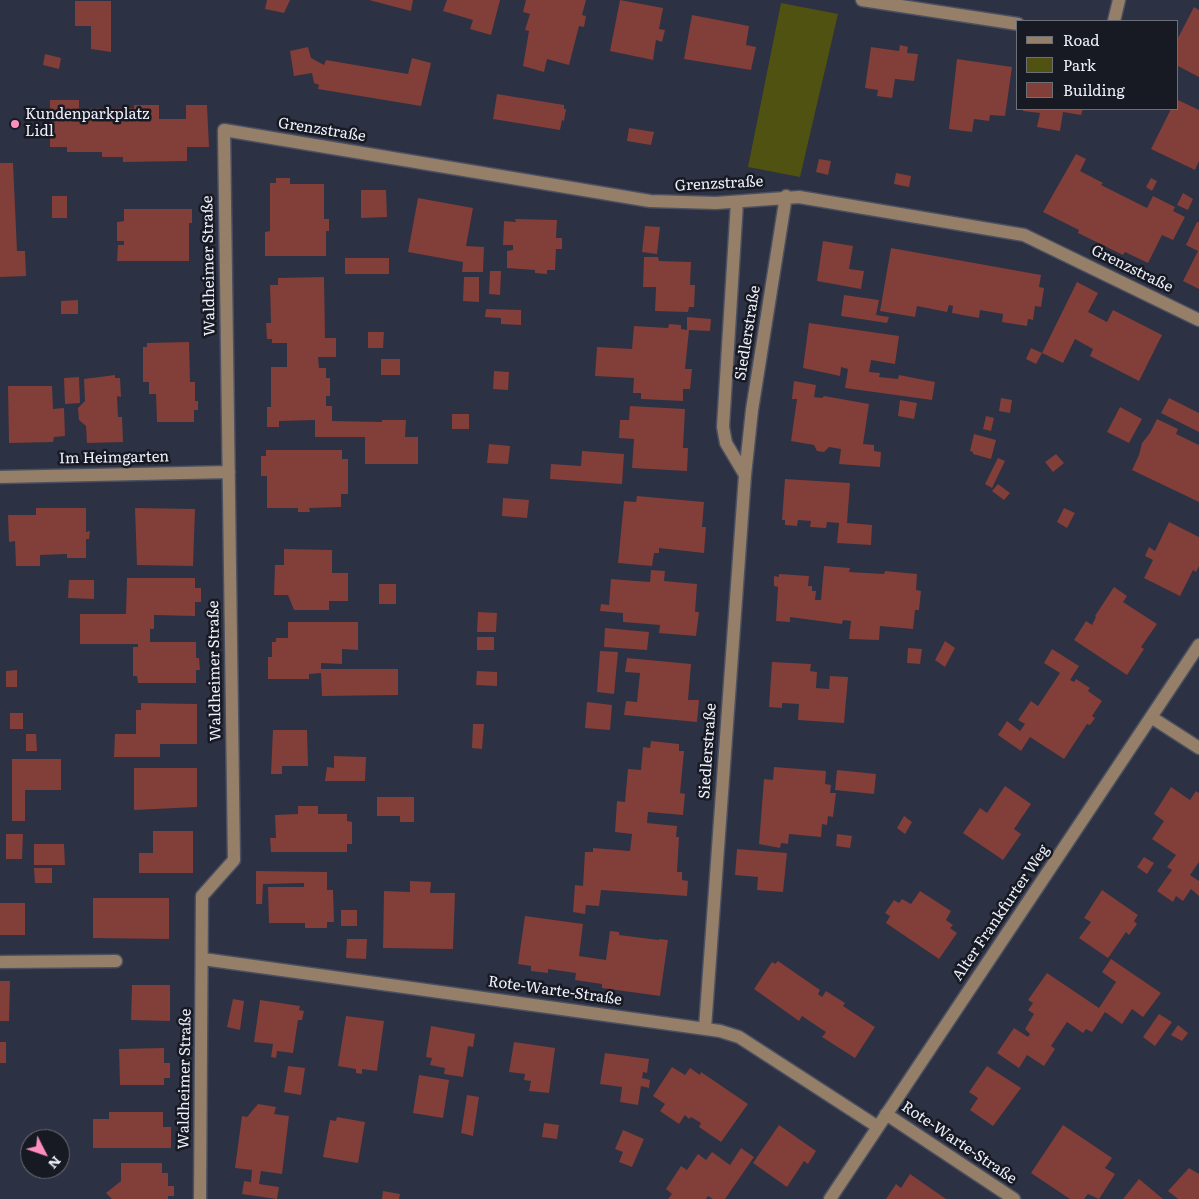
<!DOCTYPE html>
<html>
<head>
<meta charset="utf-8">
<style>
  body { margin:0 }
  #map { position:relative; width:1199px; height:1199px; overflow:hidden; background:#2c3143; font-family:Literata,serif }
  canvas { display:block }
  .legend { position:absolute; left:1016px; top:20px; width:162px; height:90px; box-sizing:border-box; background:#171a22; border:1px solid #6d7079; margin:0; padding:6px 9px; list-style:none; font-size:15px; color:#edf0fc }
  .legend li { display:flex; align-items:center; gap:10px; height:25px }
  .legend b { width:25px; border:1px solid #6d7079 }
  .north { position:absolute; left:20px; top:1129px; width:50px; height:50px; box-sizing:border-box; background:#171a22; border:1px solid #6d7079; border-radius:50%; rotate:131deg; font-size:14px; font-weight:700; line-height:20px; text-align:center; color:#edf0fc }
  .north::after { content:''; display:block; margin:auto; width:18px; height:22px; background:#fe8ebd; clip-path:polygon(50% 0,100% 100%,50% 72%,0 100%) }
</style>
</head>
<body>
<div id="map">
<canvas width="1199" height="1199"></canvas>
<ul class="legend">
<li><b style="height:6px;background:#957f68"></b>Road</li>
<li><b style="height:14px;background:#505211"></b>Park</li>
<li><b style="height:14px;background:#823e38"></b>Building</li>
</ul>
<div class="north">N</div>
</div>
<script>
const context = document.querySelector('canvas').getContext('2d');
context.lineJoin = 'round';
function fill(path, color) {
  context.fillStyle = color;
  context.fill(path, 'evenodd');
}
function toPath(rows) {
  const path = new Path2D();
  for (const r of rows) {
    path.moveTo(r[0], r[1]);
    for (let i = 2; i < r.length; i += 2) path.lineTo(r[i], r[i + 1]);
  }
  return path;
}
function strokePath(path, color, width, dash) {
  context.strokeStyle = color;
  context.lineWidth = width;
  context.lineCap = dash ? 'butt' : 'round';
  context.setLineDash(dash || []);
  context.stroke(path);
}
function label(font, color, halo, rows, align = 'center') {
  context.font = font + ' Literata,serif';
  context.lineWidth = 5;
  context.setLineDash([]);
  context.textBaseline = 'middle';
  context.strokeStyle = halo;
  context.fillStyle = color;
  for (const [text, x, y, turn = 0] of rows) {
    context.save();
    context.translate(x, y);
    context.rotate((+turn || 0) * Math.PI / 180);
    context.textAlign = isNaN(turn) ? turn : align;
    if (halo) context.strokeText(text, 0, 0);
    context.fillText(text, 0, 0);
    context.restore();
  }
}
const green = toPath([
  [781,3,838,14,800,177,748,167]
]);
const building = toPath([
  [267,0,290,0,284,13,265,9],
  [369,0,413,0,411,11],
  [447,0,500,0,491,35,470,29,473,20,443,11],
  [526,0,586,0,582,15,586,16,584,27,579,26,569,65,547,59,544,72,523,66,529,31,525,30,530,14,523,12],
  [620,0,663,8,659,29,665,30,662,42,656,40,653,60,610,51],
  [75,1,111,1,111,52,91,49,91,26,75,26],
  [1194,7,1199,10,1199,77,1178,66,1178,38],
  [692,15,749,26,746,45,756,47,751,70,684,59],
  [900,45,908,47,907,53,918,54,914,81,895,79,892,98,877,96,878,90,865,88,871,47,899,51],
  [308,47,311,58,324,65,326,60,408,74,412,58,431,63,421,106,318,89,319,85,314,83,312,73,294,76,290,51],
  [45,54,61,58,59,69,43,65],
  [957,59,1012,67,1005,116,990,115,989,121,974,119,972,132,949,129],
  [497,94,564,105,564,109,566,109,564,121,562,120,560,130,493,119],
  [50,100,79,100,79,109,134,108,134,105,159,105,159,119,186,119,186,105,207,105,209,147,187,147,187,161,123,162,123,157,102,157,102,152,67,152,67,147,50,147],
  [1178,100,1199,110,1199,161,1195,170,1151,149,1171,109,1178,109],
  [1023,109,1083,109,1081,115,1063,112,1060,131,1037,127,1040,113,1023,111],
  [629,128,654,132,651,145,627,141],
  [1076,154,1086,159,1080,171,1103,183,1101,185,1147,208,1153,196,1175,207,1173,211,1185,217,1173,240,1162,235,1148,263,1125,252,1123,255,1078,233,1079,230,1043,212],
  [819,159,831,161,828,175,816,172],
  [0,163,13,163,17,251,25,251,26,276,0,277],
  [896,173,911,176,909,187,894,184],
  [276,178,290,178,290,184,324,184,324,219,329,219,329,231,326,231,326,256,265,256,265,232,270,231,270,183,276,183],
  [1151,178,1157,181,1152,191,1146,187],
  [361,190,386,190,387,217,361,218],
  [1183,193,1193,199,1188,210,1177,205],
  [52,196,67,196,67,218,52,218],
  [418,198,473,208,466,246,484,247,483,272,462,272,463,262,408,252],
  [124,209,192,209,192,223,189,223,189,261,117,261,118,245,124,245,124,241,117,241,117,222,124,221],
  [515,219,557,220,556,238,562,238,562,249,556,249,555,270,547,270,547,274,535,273,535,270,507,268,507,251,513,250,513,245,503,245,504,221,516,222],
  [1197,222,1199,222,1199,289,1183,281,1198,251,1186,245],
  [645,226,660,227,657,254,642,252],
  [823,241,853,246,849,269,864,271,861,289,817,281],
  [891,248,1041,275,1039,287,1044,288,1041,307,1035,306,1033,320,1028,319,1027,326,1002,322,1003,314,980,310,979,318,952,313,953,306,949,305,947,312,917,306,915,317,880,311],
  [644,257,658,257,659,261,691,262,690,285,695,285,694,307,689,307,688,312,655,311,656,287,643,287],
  [345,258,389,258,389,274,345,274],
  [490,271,501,271,500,295,489,294],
  [324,277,325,338,336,338,336,357,318,357,319,368,326,368,326,378,330,378,330,396,326,396,326,406,332,406,332,421,382,422,382,420,406,420,405,437,418,437,418,464,365,464,365,437,315,437,315,420,279,421,279,427,267,427,267,407,271,407,271,367,287,367,287,343,272,343,272,339,267,339,266,323,271,323,270,285,278,285,278,278],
  [464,277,479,277,479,302,463,301],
  [1077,282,1098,293,1088,312,1107,322,1113,310,1162,335,1139,381,1090,356,1093,349,1075,339,1063,363,1042,353],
  [844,295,879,300,876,315,889,317,887,323,841,316],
  [78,300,78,314,61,314,61,301],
  [486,309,521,310,521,325,501,324,501,318,485,317],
  [687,317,711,319,710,331,689,330,685,369,692,369,690,389,683,389,683,401,641,399,641,393,633,393,634,378,595,376,597,347,632,349,634,326,668,328,669,324,681,325,681,329,687,330],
  [809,323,899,336,895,364,871,360,869,372,880,373,879,377,898,379,899,375,935,382,932,400,845,388,848,369,841,367,840,376,803,368],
  [368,332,384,332,383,348,368,348],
  [189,342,190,382,195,382,195,401,198,401,198,410,194,410,194,422,157,422,156,394,149,394,149,382,143,382,143,347,147,347,147,343],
  [1031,348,1042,353,1036,364,1026,359],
  [381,359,400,359,400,375,381,375],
  [494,371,509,372,508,390,493,389],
  [115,375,115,378,120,378,121,397,117,396,118,417,122,417,123,442,87,443,86,426,79,420,78,408,85,401,84,379],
  [79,377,80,403,65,404,64,378],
  [794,381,816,385,814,397,822,398,824,396,869,404,863,444,874,445,874,451,881,452,880,467,839,464,841,449,829,447,824,452,817,451,814,445,791,441,797,399,792,399],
  [8,386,52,386,53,409,64,408,65,436,54,437,53,442,9,443],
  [1001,398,1012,400,1010,413,999,411],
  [1169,398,1199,413,1199,432,1161,413],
  [900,400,917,403,914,419,898,416],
  [630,406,685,409,683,448,688,448,687,471,632,468,634,439,619,438,620,420,629,420],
  [1120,407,1142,419,1129,443,1107,432],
  [452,414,469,414,469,429,452,429],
  [986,416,994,418,991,431,983,429],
  [1157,419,1178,429,1176,434,1199,445,1199,502,1132,470,1139,455,1142,443,1150,433],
  [974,434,996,440,991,459,973,454,973,452,970,451],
  [489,444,510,446,508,464,487,463],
  [266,450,342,450,342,459,348,459,348,494,341,494,341,507,309,508,310,512,298,512,298,508,267,508,267,476,261,476,261,456,266,456],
  [582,451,624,454,622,484,550,479,551,464,581,466],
  [1056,454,1064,463,1053,472,1045,462],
  [998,458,1005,461,992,488,985,484],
  [785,479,850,483,847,523,872,525,871,545,837,543,839,523,827,522,826,528,810,527,811,521,798,520,797,526,785,525,785,520,782,520],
  [998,484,1010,493,1004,500,992,491],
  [637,496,704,502,702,527,706,527,704,553,659,548,659,553,654,553,652,566,618,563,624,501,636,502],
  [503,498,529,500,527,518,502,516],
  [36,508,86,508,86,532,90,531,89,539,86,539,86,558,67,558,67,554,40,555,40,566,16,566,15,541,9,542,8,515,36,515],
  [135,508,195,509,193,566,137,565],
  [1064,508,1075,513,1067,528,1057,522],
  [1169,522,1199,537,1199,566,1196,572,1193,570,1180,596,1144,578,1153,560,1145,556,1149,547,1155,551],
  [284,549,332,550,332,573,348,573,348,601,329,601,329,610,294,610,288,595,274,595,275,565,284,565],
  [824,566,850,568,849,572,884,574,885,571,917,574,916,590,921,591,919,610,915,610,913,629,880,626,879,640,849,639,851,621,843,620,842,624,790,617,790,622,776,621,778,587,774,586,774,576,779,577,779,574,809,576,808,586,812,586,812,591,816,591,815,600,821,600],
  [651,570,665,571,664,581,697,584,695,612,699,612,696,636,659,633,660,625,623,622,623,613,600,611,601,604,609,605,611,579,650,582],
  [127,578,195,578,195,588,201,588,201,602,195,602,195,616,154,615,154,629,150,629,150,642,196,642,196,658,199,658,200,670,196,670,196,683,138,683,137,676,133,676,133,647,138,647,138,644,80,644,80,614,126,614],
  [69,580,94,580,94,599,68,598],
  [379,584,396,584,396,604,379,604],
  [1114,587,1127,596,1123,602,1157,624,1141,647,1144,649,1127,675,1074,640,1086,621,1092,625,1096,617,1095,616],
  [478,612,497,613,496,632,477,632],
  [288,622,358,622,358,650,342,649,342,664,321,663,321,669,398,669,398,695,322,696,321,673,309,674,309,679,268,679,268,657,272,657,272,642,276,642,276,638,288,638],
  [605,628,649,632,647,650,604,647],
  [477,637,494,637,494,650,477,650],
  [945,641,955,648,945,667,935,660],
  [908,648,922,649,920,664,907,663],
  [1052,649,1079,666,1070,680,1074,682,1076,679,1090,688,1088,691,1102,701,1092,716,1095,718,1090,725,1087,724,1064,759,1030,737,1021,751,998,735,1007,721,1020,731,1025,724,1018,720,1031,701,1038,706,1060,673,1044,663],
  [600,651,618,652,614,694,597,692],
  [627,658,691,664,688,700,699,700,697,722,624,715,626,701,637,702,640,673,625,672],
  [772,662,811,664,810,671,817,672,816,688,829,689,830,676,848,677,844,723,798,720,799,704,782,703,782,708,769,707],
  [17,670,17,687,6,687,6,671],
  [477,671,497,672,497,686,476,685],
  [587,702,612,705,610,730,585,728],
  [141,703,197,704,197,744,160,744,160,757,114,757,115,734,136,734,136,710,141,710],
  [10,713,23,713,23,729,10,729],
  [473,724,484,724,482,749,472,748],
  [273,730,307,730,308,766,282,766,282,774,271,774],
  [26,734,36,734,37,751,26,751],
  [651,741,679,744,679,751,684,751,680,793,685,794,683,815,648,812,647,823,677,826,676,837,679,837,677,872,682,872,682,880,688,881,687,896,601,890,599,906,586,905,585,914,573,912,575,885,583,886,585,852,593,852,593,848,630,851,632,834,615,832,617,801,625,802,628,769,641,770,643,747,650,748],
  [334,756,366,757,365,781,325,781,327,767,334,768],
  [12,759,61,759,61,790,25,790,25,821,12,821],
  [774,767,826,771,825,784,831,785,830,793,836,793,833,817,828,816,827,825,822,824,821,837,789,834,788,844,781,843,780,848,759,844,764,779,773,780],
  [134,768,197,768,197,807,134,810],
  [837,770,876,774,874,794,835,790],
  [1005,786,1031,804,1014,829,1021,834,1003,860,963,833,980,808,987,813],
  [1171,787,1190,800,1196,791,1199,793,1199,862,1190,875,1199,881,1199,896,1191,889,1183,901,1176,896,1173,902,1157,891,1172,870,1167,867,1176,855,1152,839,1164,821,1154,814],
  [377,797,414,797,414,822,400,822,400,816,377,816],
  [298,806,318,806,318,814,347,814,347,821,352,822,352,844,347,844,347,852,271,852,270,838,276,838,275,815,298,814],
  [904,816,912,822,905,834,897,828],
  [153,831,193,831,193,873,139,873,139,853,153,853],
  [6,834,23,834,22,859,6,859],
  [837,834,852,836,850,848,836,846],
  [34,844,64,844,65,865,34,865],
  [737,849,787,853,783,892,757,890,758,877,735,875],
  [1144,857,1154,863,1147,874,1137,867],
  [34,868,52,868,52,883,35,883],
  [256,871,327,872,327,890,333,890,334,922,327,922,327,928,305,928,305,923,269,923,268,887,304,887,304,883,263,884,262,904,256,904],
  [410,881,431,882,430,893,455,893,453,949,383,948,384,891,410,892],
  [1102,890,1138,915,1134,921,1137,924,1129,935,1126,932,1108,958,1079,938,1091,922,1084,918],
  [920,891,951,911,946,920,953,925,950,928,957,933,939,959,886,923,890,916,885,913,894,900,899,903,902,899,911,904],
  [93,898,169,898,169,939,93,938],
  [0,903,25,903,25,935,0,935],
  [341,910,357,910,357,926,341,926],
  [525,916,583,924,579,956,606,960,610,931,619,932,619,935,659,940,659,939,668,940,660,996,602,988,602,984,575,980,576,973,548,969,548,973,531,971,531,966,518,964],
  [347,939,367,939,366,959,346,958],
  [1111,959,1161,993,1143,1017,1132,1009,1122,1024,1105,1012,1092,1032,1086,1029,1083,1033,1067,1022,1051,1046,1055,1049,1044,1066,1027,1055,1019,1068,997,1053,1014,1028,1028,1037,1030,1034,1025,1029,1034,1014,1028,1010,1033,1003,1028,1000,1047,973,1099,1008,1116,982,1102,972],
  [778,961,820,990,818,994,822,997,826,991,845,1003,843,1006,875,1027,855,1058,822,1037,826,1032,802,1016,799,1021,754,989,772,962,775,964],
  [0,981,10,981,9,1021,0,1021],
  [132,985,170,985,170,1021,131,1020],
  [233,999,244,1001,240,1030,227,1027],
  [260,1000,300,1006,299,1010,304,1011,302,1020,298,1020,293,1053,277,1051,276,1058,271,1057,273,1044,254,1042],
  [1159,1014,1172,1022,1155,1046,1143,1037],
  [346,1016,384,1021,377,1071,362,1069,362,1074,356,1073,356,1069,338,1066],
  [1178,1025,1188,1033,1182,1041,1171,1035],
  [431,1026,475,1034,473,1047,468,1046,463,1077,444,1074,445,1068,430,1065,432,1058,426,1057],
  [0,1042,6,1042,6,1063,0,1063],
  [514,1042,555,1048,549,1093,529,1091,531,1081,524,1080,525,1074,509,1072],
  [164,1048,164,1063,170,1063,170,1078,164,1078,164,1085,120,1085,119,1049],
  [605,1053,649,1059,647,1073,643,1072,642,1078,650,1080,649,1088,641,1086,638,1105,620,1102,622,1087,600,1084],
  [288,1066,305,1068,301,1095,284,1092],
  [987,1066,1021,1088,993,1126,970,1110,978,1098,969,1092],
  [672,1067,685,1075,690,1068,700,1075,701,1072,748,1104,721,1142,699,1127,701,1123,691,1117,689,1119,685,1115,679,1124,660,1111,665,1104,653,1096],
  [419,1075,449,1080,443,1118,413,1113],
  [467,1095,479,1097,473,1136,461,1133],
  [258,1104,276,1107,274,1114,289,1116,282,1174,261,1171,259,1184,279,1187,277,1199,242,1194,244,1181,251,1182,252,1170,235,1168,242,1116,247,1117],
  [109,1112,163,1112,163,1127,171,1127,171,1148,93,1148,93,1119,109,1119],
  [337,1117,365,1122,358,1163,323,1157,330,1120,336,1121],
  [544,1123,559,1125,557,1139,542,1137],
  [779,1125,816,1151,808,1164,804,1161,787,1187,753,1163],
  [1063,1125,1112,1158,1105,1168,1115,1174,1099,1199,1088,1194,1084,1199,1070,1199,1031,1173],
  [623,1130,644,1139,632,1167,619,1162,623,1152,615,1149],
  [741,1148,754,1157,725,1199,713,1199,708,1196,706,1199,668,1199,672,1194,666,1189,681,1166,687,1170,698,1154,706,1160,712,1152,730,1165],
  [121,1163,162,1163,162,1173,168,1173,168,1186,174,1186,174,1196,168,1196,168,1199,112,1199,106,1193,121,1181],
  [1189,1168,1199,1174,1199,1199,1178,1199,1168,1191],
  [910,1174,946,1199,886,1199,896,1184,901,1188],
  [1139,1179,1163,1199,1123,1199],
  [383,1191,400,1194,399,1199,382,1199]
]);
const minor = toPath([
  [862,0,1018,24],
  [1114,21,1119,0],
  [737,202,723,427,726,443,745,475],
  [0,477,229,472],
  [1151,717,1199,748],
  [203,959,720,1031,739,1037,878,1127],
  [0,962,116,961],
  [705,1028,745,475,752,410,786,196],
  [886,1114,1014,1199],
  [200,1199,202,896,234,860,224,130,650,201,716,203,799,197,1024,235,1199,320],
  [830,1199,1199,645]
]);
const markers = [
  [15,124,5,"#fe8ebd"]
];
const poiNames = [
  ["Kundenparkplatz",25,115],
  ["Lidl",25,132]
];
const streetNames = [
  ["Grenzstraße",322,130,9],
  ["Grenzstraße",719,184,-3],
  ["Waldheimer Straße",209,266,-91],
  ["Grenzstraße",1132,269,26],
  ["Siedlerstraße",748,333,-81],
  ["Im Heimgarten",114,458,-1],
  ["Waldheimer Straße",215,671,-91],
  ["Siedlerstraße",708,751,-86],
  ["Alter Frankfurter Weg",1001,913,-56],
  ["Rote-Warte-Straße",555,991,8],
  ["Waldheimer Straße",185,1079,-89],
  ["Rote-Warte-Straße",959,1143,34]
];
fill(green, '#505211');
fill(building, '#823e38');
strokePath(minor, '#4b5061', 15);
strokePath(minor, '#957f68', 12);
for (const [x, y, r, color] of markers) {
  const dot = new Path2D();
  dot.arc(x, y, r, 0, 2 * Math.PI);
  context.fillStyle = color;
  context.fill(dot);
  strokePath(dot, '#171a22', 2);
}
label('15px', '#edf0fc', '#171a22', poiNames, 'left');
label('15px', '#edf0fc', '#171a22', streetNames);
</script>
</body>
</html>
